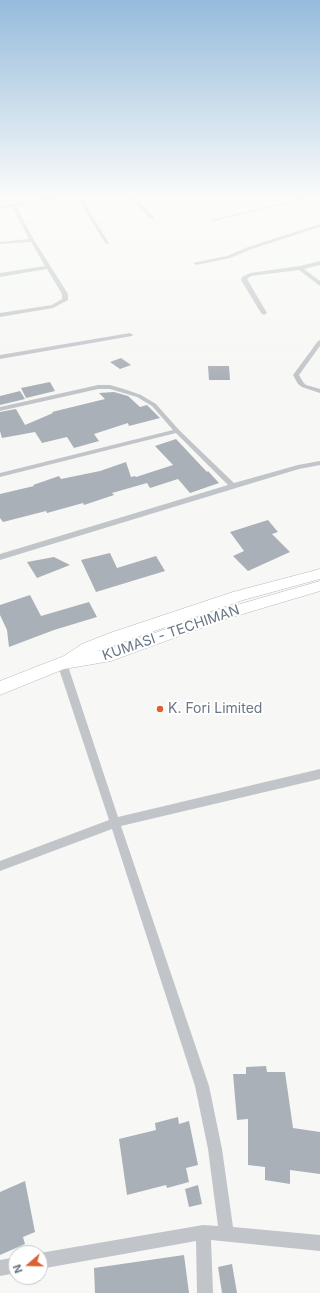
<!DOCTYPE html>
<html>
<head>
<meta charset="utf-8">
<style>
  body { margin:0 }
  #map { position:relative; width:320px; height:1293px; overflow:hidden; background:#f7f8f5; font-family:Inter,sans-serif }
  canvas { display:block }
  .north { position:absolute; left:8px; top:1245px; width:40px; height:40px; box-sizing:border-box; background:#fff; border:1px solid #c3c8ce; border-radius:50%; rotate:250deg; font-size:11px; font-weight:700; line-height:16px; text-align:center; color:#687685 }
  .north::after { content:''; display:block; margin:auto; width:14px; height:18px; background:#dc6131; clip-path:polygon(50% 0,100% 100%,50% 72%,0 100%) }
</style>
</head>
<body>
<div id="map">
<canvas width="320" height="1293"></canvas>
<div class="north">N</div>
</div>
<script>
const context = document.querySelector('canvas').getContext('2d');
context.lineJoin = 'round';
function fill(path, color) {
  context.fillStyle = color;
  context.fill(path, 'evenodd');
}
function toPath(rows) {
  const path = new Path2D();
  for (const r of rows) {
    path.moveTo(r[0], r[1]);
    for (let i = 2; i < r.length; i += 2) path.lineTo(r[i], r[i + 1]);
  }
  return path;
}
function strokePath(path, color, width, dash) {
  context.strokeStyle = color;
  context.lineWidth = width;
  context.lineCap = dash ? 'butt' : 'round';
  context.setLineDash(dash || []);
  context.stroke(path);
}
function label(font, color, halo, rows, align = 'center') {
  context.font = font + ' Inter,sans-serif';
  context.lineWidth = 4;
  context.setLineDash([]);
  context.textBaseline = 'middle';
  context.strokeStyle = halo;
  context.fillStyle = color;
  for (const [text, x, y, turn = 0] of rows) {
    context.save();
    context.translate(x, y);
    context.rotate((+turn || 0) * Math.PI / 180);
    context.textAlign = isNaN(turn) ? turn : align;
    if (halo) context.strokeText(text, 0, 0);
    context.fillText(text, 0, 0);
    context.restore();
  }
}
const building = toPath([
  [121,358,131,365,120,369,110,362],
  [208,366,229,366,230,380,209,380],
  [50,382,55,391,26,398,21,388],
  [20,391,25,399,0,405,0,396],
  [114,392,128,396,140,407,147,405,160,418,129,426,128,423,94,434,99,441,74,448,67,437,42,443,35,432,2,438,0,431,0,412,16,409,25,425,53,413,52,412,105,399,99,393],
  [176,439,207,472,208,471,219,483,190,493,178,479,150,488,147,483,112,493,114,495,84,505,83,503,47,513,46,511,3,522,0,518,0,494,34,486,33,485,59,476,61,479,100,471,126,462,131,477,135,476,136,477,173,465,155,446],
  [268,520,278,532,272,534,290,552,248,571,233,556,244,551,230,532],
  [110,553,117,568,156,556,165,571,96,592,81,560],
  [54,557,70,565,37,578,27,562],
  [30,595,41,616,89,602,97,617,54,630,9,647,7,630,0,615,0,605],
  [266,1066,267,1072,285,1072,293,1128,320,1132,320,1174,290,1170,290,1184,265,1180,265,1167,248,1165,248,1119,237,1120,233,1074,246,1074,246,1067],
  [178,1117,179,1124,189,1121,198,1165,186,1168,189,1182,167,1188,166,1185,127,1195,119,1139,156,1130,155,1123],
  [25,1181,35,1232,23,1237,25,1244,0,1255,0,1192],
  [198,1185,202,1204,189,1207,185,1189],
  [184,1255,189,1293,95,1293,94,1268],
  [232,1264,237,1293,222,1293,218,1267]
]);
const minor = toPath([
  [44,199,56,199,16,206,34,240,68,294,68,300,53,308,0,317,0,313,52,305,62,299,62,294,47,269,0,277,0,273,45,266,31,242,0,244,0,242,29,239,12,207,0,208,0,206,44,199],
  [78,199,82,199,109,243,109,244,105,243,78,199],
  [132,199,137,199,154,217,154,219,150,219,132,199],
  [300,199,308,199,213,221,211,220,300,199],
  [320,224,320,227,252,249,230,258,196,265,193,263,227,256,248,247,320,224],
  [320,261,320,265,304,269,320,281,320,286,299,270,251,276,247,279,267,313,264,315,261,313,241,280,242,277,250,273,300,266,320,261],
  [130,333,133,335,132,336,0,359,0,355,130,333],
  [320,340,320,346,299,375,303,382,306,385,320,389,320,393,302,387,298,384,293,375,318,341,320,340],
  [98,385,110,385,127,390,141,395,156,404,179,430,234,483,298,465,320,461,320,465,299,469,236,488,0,560,0,554,228,485,176,433,0,477,0,473,173,430,152,406,137,397,110,389,98,389,0,411,0,407,98,385],
  [62,659,65,660,67,663,118,817,320,769,320,779,121,826,209,1086,222,1149,233,1227,320,1235,320,1251,211,1240,213,1293,197,1293,196,1241,40,1269,40,1253,203,1225,218,1226,208,1149,195,1086,112,829,0,871,0,861,109,820,57,663,59,660,62,659],
  [16,1257,16,1273,0,1276,0,1260,16,1257]
]);
const trunk = toPath([
  [320,569,320,579,243,600,97,651,110,649,216,611,320,581,320,591,226,619,111,661,64,669,0,695,0,681,64,656,82,644,110,633,233,592,320,569]
]);
const markers = [
  [160,709,4,"#dc6131"]
];
const streetNames = [
  ["KUMASI - TECHIMAN",171,633,-19]
];
const poiNames = [
  ["K. Fori Limited",168,709]
];
fill(building, '#aab0b7');
strokePath(trunk, '#b6b9bc', 1);
fill(minor, '#c1c4c8');
fill(trunk, '#fff');
const sky = context.createLinearGradient(0, 0, 0, 380);
sky.addColorStop(0, '#96bbdc');
sky.addColorStop(0.52, '#fbfcfa');
sky.addColorStop(1, '#fbfcfa00');
context.fillStyle = sky;
context.fillRect(0, 0, 320, 380);
for (const [x, y, r, color] of markers) {
  const dot = new Path2D();
  dot.arc(x, y, r, 0, 2 * Math.PI);
  context.fillStyle = color;
  context.fill(dot);
  strokePath(dot, '#fff', 1.5);
}
label('14px', '#687685', '#fff', streetNames);
label('14px', '#687685', '#fff', poiNames, 'left');
</script>
</body>
</html>
